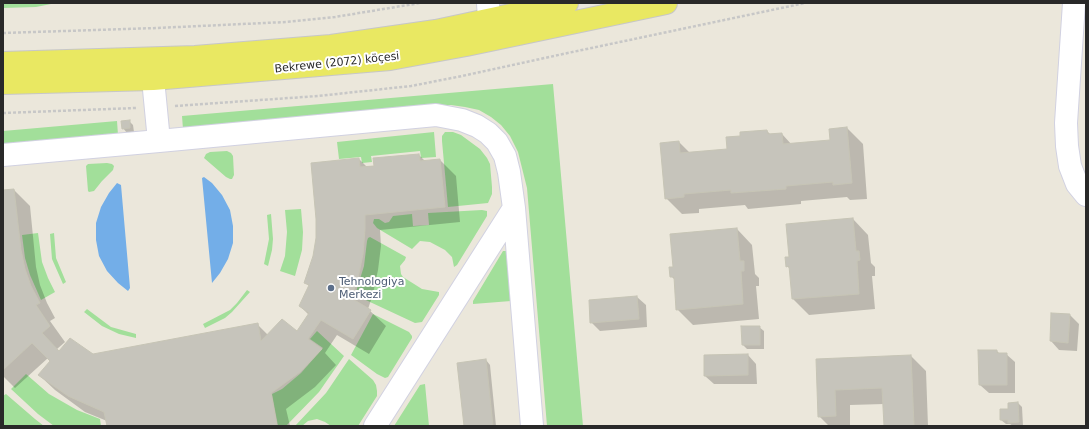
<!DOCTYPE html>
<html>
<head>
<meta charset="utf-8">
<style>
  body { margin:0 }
  #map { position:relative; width:1089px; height:429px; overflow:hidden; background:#ebe7db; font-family:"DejaVu Sans",sans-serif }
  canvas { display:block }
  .frame { position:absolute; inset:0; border:4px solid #292929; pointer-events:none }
</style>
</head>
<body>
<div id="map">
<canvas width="1089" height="429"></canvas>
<div class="frame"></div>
</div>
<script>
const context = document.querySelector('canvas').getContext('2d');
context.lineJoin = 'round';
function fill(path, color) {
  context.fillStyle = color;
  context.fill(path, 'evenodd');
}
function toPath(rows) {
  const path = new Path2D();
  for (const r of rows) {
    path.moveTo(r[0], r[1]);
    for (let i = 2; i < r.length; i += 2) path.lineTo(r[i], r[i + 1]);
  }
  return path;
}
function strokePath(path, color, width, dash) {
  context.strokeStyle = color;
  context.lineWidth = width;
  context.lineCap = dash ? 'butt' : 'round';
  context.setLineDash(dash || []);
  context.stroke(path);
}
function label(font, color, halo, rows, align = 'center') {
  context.font = font + ' "DejaVu Sans",sans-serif';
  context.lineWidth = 4;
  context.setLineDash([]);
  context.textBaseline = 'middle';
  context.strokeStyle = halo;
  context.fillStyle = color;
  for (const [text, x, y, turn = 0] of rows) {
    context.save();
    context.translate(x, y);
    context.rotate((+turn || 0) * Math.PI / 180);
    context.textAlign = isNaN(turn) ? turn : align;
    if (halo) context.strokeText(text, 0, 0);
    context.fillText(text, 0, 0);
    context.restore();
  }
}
const green = toPath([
  [3,3,56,3,36,7,3,8],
  [553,84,583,426,547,426,527,188,518,152,510,136,501,125,491,117,479,110,465,107,451,105,183,129,182,116],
  [117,121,118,135,3,145,3,131],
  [434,132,436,157,421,158,420,151,371,156,372,162,362,163,361,157,339,159,337,142],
  [445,132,453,132,461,135,480,149,487,158,490,164,492,187,492,194,488,203,448,207,442,141,442,136],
  [227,151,231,153,233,156,234,175,232,179,230,179,226,177,204,158,206,154,210,152],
  [107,163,112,164,114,166,113,170,102,181,94,191,89,192,88,191,86,166,88,164],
  [301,209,303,232,302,250,295,276,280,271,285,256,287,232,285,210],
  [482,210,487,211,487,216,457,265,454,267,452,257,445,250,430,242,420,241,412,249,377,228,373,223,374,219,379,219,385,223,389,222,393,216,412,214,413,226,429,225,428,213],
  [271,214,273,239,272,250,268,266,264,264,269,239,267,215],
  [38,233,42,262,48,278,55,292,41,300,30,275,25,258,22,235],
  [54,233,56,258,66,282,63,284,52,259,50,234],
  [370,237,406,257,405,260,400,266,401,274,403,277,422,289,439,292,439,295,422,322,415,323,355,295,364,266,367,241,368,238],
  [503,251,506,251,511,301,473,304,473,301],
  [247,290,250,292,232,312,225,318,205,328,203,324,230,310,237,303],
  [87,309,111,327,136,334,136,338,119,334,102,326,84,312],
  [373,314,409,332,412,336,412,338,388,377,385,378,377,374,351,355],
  [317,331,344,356,319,392,286,426,278,426,272,394,282,389,301,373,323,348,310,339],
  [349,359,373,380,376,385,377,391,377,396,358,426,331,426,325,422,317,419,308,421,302,426,295,426,326,393],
  [26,374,49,394,77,410,100,419,101,426,54,426,38,414,11,389],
  [425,384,429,426,394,426,420,385],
  [6,394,35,419,44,426,3,426,3,396]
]);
const water = toPath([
  [204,177,212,183,222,195,230,210,233,226,233,243,228,259,220,273,212,283,202,178],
  [117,183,121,185,130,288,128,291,118,283,107,271,99,256,96,240,96,223,101,207,109,193]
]);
const shadow = toPath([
  [129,121,133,125,134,132,127,133,123,128],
  [847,128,863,144,867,199,850,200,847,197,801,201,801,204,748,209,745,205,699,209,699,213,682,214,666,198,679,142,690,153,729,150,767,131,771,135,782,134,792,145,831,141],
  [419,155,426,162,440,160,456,176,460,222,380,230,381,246,378,270,373,294,368,309,386,326,369,354,337,335,325,353,336,365,315,387,286,409,290,426,108,426,107,421,85,412,55,390,39,375,52,361,48,358,15,388,3,376,3,191,14,190,30,206,36,267,40,285,47,303,55,318,50,321,65,342,57,349,59,352,93,355,257,324,268,335,297,332,309,315,300,306,310,287,306,283,359,159,367,167,375,166],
  [853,219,868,235,871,263,875,267,875,276,872,276,875,309,809,315,793,299,791,270,787,266,790,257],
  [737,229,752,245,755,274,759,278,759,286,756,286,759,319,693,325,677,309,675,280,671,276,674,268],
  [637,297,646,305,647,327,600,331,591,322],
  [1070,315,1079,324,1077,351,1059,350,1051,341],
  [759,327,764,331,764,349,747,349,743,345],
  [997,351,1000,354,1006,354,1015,362,1015,393,989,393,980,385],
  [748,355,756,364,757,384,714,384,705,376],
  [911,356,926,371,928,426,885,426,884,404,850,405,850,426,829,426,819,416,817,360],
  [486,360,490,365,496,426,465,426],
  [1018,403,1022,407,1023,426,1013,426,1010,424,1006,424,1001,420,1009,410,1009,404]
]);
const building = toPath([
  [130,120,130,128,122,129,121,121,130,120],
  [847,127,852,183,833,185,833,182,786,186,786,189,731,193,731,190,684,194,684,197,665,199,660,143,679,141,680,153,727,149,726,137,740,136,740,132,767,130,768,134,782,133,783,144,830,140,829,129,847,127],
  [419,154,420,161,440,159,445,207,365,215,365,229,363,254,358,278,351,298,371,310,353,339,321,320,308,339,322,349,300,372,271,393,277,426,107,426,104,412,68,396,38,375,50,361,32,343,3,370,3,190,14,189,21,250,25,269,31,286,40,303,36,305,50,326,42,333,59,351,70,338,93,354,258,323,261,341,282,319,297,331,309,313,299,306,309,285,304,283,313,256,316,238,316,219,311,163,359,158,360,167,374,166,373,158,419,154],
  [853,218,856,251,859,251,860,260,857,261,859,294,792,299,789,266,786,267,785,257,789,257,786,224,853,218],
  [737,228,740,261,744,261,744,271,741,271,743,304,676,310,674,277,670,277,669,267,673,267,670,234,737,228],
  [637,296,639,319,590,323,589,300,637,296],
  [1051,313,1070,314,1068,343,1050,341,1051,313],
  [741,326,760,326,760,345,742,345,741,326],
  [978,350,997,350,997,353,1007,353,1007,385,979,385,978,350],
  [748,354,748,375,704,376,704,355,748,354],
  [911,355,914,426,884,426,882,388,835,390,836,416,818,417,816,359,911,355],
  [486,359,493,426,464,426,457,363,486,359],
  [1018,402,1019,422,1008,423,1008,420,1000,420,1000,409,1008,409,1008,403,1018,402]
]);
const path = toPath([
  [3,33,157,28,286,22,335,17,420,3],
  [175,106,318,96,411,86,462,76,563,54,805,3],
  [3,113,136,108]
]);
const minor = toPath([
  [488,3,489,19],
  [1074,3,1066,123,1067,146,1070,166,1077,184,1086,195],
  [153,79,159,141,436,115,462,120,477,126,488,133,497,142,505,156,509,172,514,208,532,426],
  [3,155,159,141],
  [375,426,514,208]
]);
const major = toPath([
  [3,63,195,57,331,46,436,31,567,3],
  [3,83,153,79,390,59,466,45,666,3]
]);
const markers = [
  [331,288,4,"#5c6f8a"]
];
const streetNames = [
  ["Bekrewe (2072) köçesi",337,63,-6]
];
const serviceNames = [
  ["Tehnologiya",339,282],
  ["Merkezi",339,295]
];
fill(green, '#a2df9a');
fill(water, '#73aee8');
fill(shadow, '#0003');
fill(building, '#c6c4bb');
strokePath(building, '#c6c4b5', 1);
strokePath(minor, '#d1d1e1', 24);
strokePath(major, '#c7c7c7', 24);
strokePath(path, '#c7c7c7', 2.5, [3, 2]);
strokePath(minor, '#fff', 22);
strokePath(major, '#e9e862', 22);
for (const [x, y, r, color] of markers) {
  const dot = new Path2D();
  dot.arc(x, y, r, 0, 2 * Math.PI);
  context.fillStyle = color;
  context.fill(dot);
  strokePath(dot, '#fff', 1.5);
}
label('11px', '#292929', '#fff', streetNames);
label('11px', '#4e5e75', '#fff', serviceNames, 'left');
</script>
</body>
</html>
